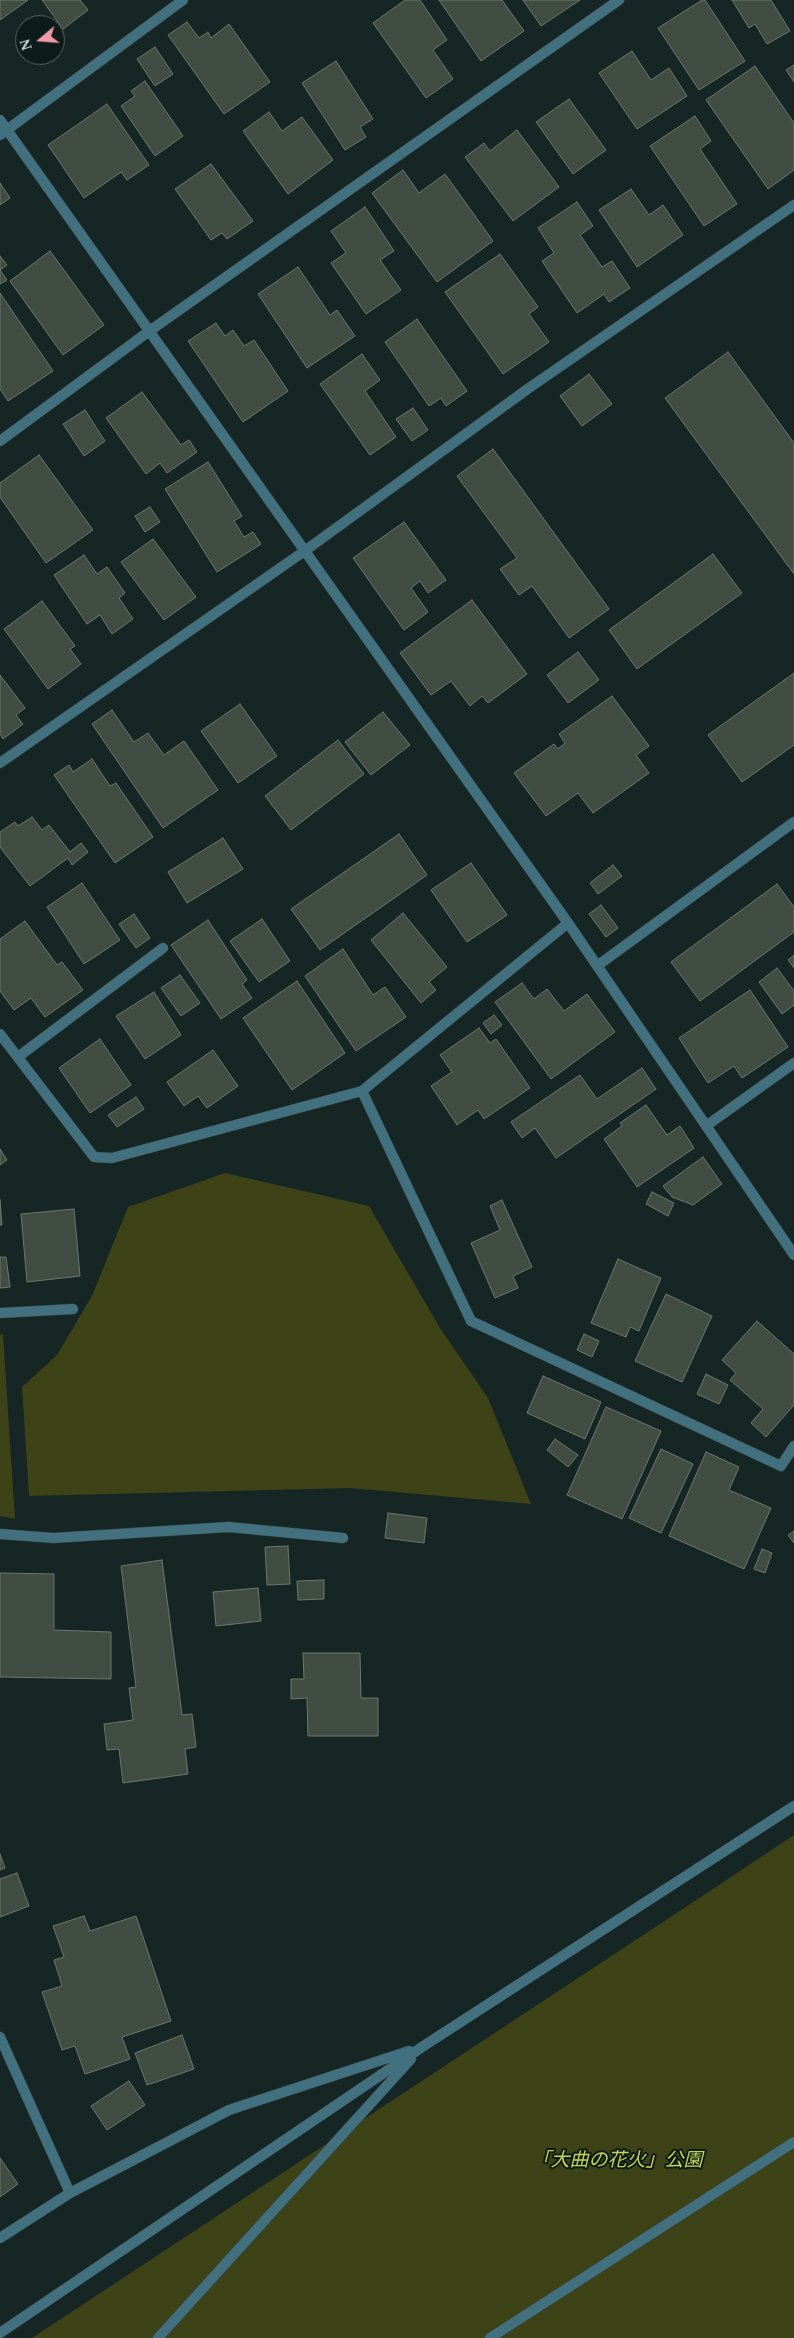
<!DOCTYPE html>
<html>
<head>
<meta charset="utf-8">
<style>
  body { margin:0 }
  #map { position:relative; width:794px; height:2338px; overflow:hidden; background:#162624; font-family:Spectral,serif }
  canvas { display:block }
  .north { position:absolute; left:15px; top:15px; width:50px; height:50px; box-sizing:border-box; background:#0d1c1a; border:1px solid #596664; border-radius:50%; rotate:252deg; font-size:14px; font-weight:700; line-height:20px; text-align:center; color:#ccd6d4 }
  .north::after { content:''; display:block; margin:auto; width:18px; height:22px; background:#f39aa7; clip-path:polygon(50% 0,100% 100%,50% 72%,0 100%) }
</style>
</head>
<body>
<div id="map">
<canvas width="794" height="2338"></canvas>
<div class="north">N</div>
</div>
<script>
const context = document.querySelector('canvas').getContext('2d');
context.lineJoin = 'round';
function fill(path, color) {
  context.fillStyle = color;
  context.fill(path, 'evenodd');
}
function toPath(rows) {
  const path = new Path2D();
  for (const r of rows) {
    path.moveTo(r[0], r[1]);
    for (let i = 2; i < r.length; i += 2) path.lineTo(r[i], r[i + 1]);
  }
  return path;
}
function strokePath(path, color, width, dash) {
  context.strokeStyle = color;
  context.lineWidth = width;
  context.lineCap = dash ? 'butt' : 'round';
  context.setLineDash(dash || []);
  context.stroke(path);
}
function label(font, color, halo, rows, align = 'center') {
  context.font = font + ' Spectral,"Noto Sans JP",serif';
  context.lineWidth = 4;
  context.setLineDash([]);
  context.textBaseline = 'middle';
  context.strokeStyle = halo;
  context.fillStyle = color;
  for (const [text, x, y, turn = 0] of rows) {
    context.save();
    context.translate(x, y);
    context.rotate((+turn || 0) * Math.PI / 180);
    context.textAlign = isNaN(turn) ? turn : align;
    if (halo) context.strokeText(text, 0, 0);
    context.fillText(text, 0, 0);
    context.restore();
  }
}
const green = toPath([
  [225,1173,369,1206,440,1328,488,1398,531,1504,350,1488,29,1496,22,1387,57,1355,92,1296,128,1207],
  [3,1334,15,1519,0,1516,0,1335],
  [794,1835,794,2338,32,2338,716,1887]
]);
const building = toPath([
  [0,0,28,0,0,20,0,0],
  [42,0,80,0,88,10,63,29,42,0],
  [405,0,420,0,447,40,433,50,453,79,426,98,373,23,405,0],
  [439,0,502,0,524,31,481,61,439,0],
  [523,0,580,0,541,26,523,0],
  [702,0,705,0,745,61,699,90,658,28,702,0],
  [732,0,771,0,790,31,767,44,755,24,749,28,732,0],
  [187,22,199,38,208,32,211,38,229,24,270,82,224,114,168,35,187,22],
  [155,47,173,74,155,86,137,59,155,47],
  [632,51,651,80,669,68,687,96,637,129,599,73,632,51],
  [336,61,373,119,360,127,366,137,345,150,302,83,336,61],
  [794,65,794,82,786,70,794,65],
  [755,66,794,123,794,170,768,189,706,100,755,66],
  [145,81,183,136,155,156,121,106,135,96,131,91,145,81],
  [569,99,606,150,573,174,536,122,569,99],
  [107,104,149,165,127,180,121,172,84,198,48,145,107,104],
  [269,112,282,131,302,117,333,160,288,194,243,131,269,112],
  [695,116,711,141,700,149,737,204,704,226,650,146,695,116],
  [517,130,559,187,513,221,465,157,484,143,490,151,517,130],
  [211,164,253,221,227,239,222,233,211,240,175,189,211,164],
  [403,170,419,193,445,174,493,241,437,282,372,193,403,170],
  [0,183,10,198,0,205,0,183],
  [631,189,649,215,663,205,683,235,637,267,599,210,631,189],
  [577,202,593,226,580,235,602,267,612,261,630,288,609,302,604,294,577,313,542,261,554,253,538,228,577,202],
  [365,207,394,251,380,260,401,290,366,314,331,263,346,253,331,231,365,207],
  [50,251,104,325,63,355,10,281,50,251],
  [500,254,538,307,529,314,549,342,503,374,445,292,500,254],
  [0,256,7,265,0,270,0,256],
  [298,267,330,315,337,310,355,336,307,368,258,294,298,267],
  [0,270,7,280,0,284,0,270],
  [0,293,53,371,8,401,0,389,0,293],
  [417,319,467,391,446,406,441,398,429,406,385,342,417,319],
  [216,323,225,336,233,330,244,346,254,340,288,391,243,422,188,341,216,323],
  [728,352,794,443,794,574,665,398,728,352],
  [362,354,380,380,365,391,396,437,370,455,320,384,362,354],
  [589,374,612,404,582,426,560,396,589,374],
  [142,392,181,445,189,440,197,452,167,473,160,463,146,474,106,418,142,392],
  [413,408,428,430,412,441,396,419,413,408],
  [85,410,105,441,84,456,63,424,85,410],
  [493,449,609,609,569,638,532,586,519,595,500,569,517,558,457,476,493,449],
  [39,455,93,530,46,563,0,497,0,483,39,455],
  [208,462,242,516,234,521,244,537,253,532,261,544,217,572,165,489,208,462],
  [150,507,160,522,145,532,135,516,150,507],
  [404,522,446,580,428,593,420,581,411,588,428,612,404,630,353,558,404,522],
  [153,539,196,597,164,620,121,562,153,539],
  [713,554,742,593,637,669,609,630,713,554],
  [84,555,97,574,107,567,125,593,119,598,133,619,112,634,100,615,87,624,54,575,84,555],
  [472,600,527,674,488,703,482,696,470,706,451,681,431,695,400,653,472,600],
  [42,601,75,646,70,649,81,664,48,689,4,629,42,601],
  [578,652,599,680,568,703,547,675,578,652],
  [794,673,794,745,742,782,708,735,794,673],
  [0,675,25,708,16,715,23,724,3,739,0,734,0,675],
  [612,696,649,746,636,755,649,773,593,813,578,793,546,816,514,773,554,744,558,749,565,743,559,734,612,696],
  [240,704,277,756,238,783,201,731,240,704],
  [112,710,134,742,148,733,164,755,184,741,218,790,163,828,92,724,112,710],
  [383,712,410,745,371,775,345,742,383,712],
  [338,740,364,774,291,830,265,796,338,740],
  [92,759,110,786,116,783,153,837,115,863,54,775,69,765,73,772,92,759],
  [32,817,42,830,49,825,70,852,81,843,88,852,72,865,68,858,30,886,0,847,0,832,15,822,18,826,32,817],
  [399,834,427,875,320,950,291,909,399,834],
  [223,838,243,869,187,903,168,872,223,838],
  [471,863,507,915,467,942,431,890,471,863],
  [613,865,622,876,598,894,590,883,613,865],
  [82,883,120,940,84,964,47,907,82,883],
  [777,884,794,907,794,932,700,1001,671,962,777,884],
  [601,905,618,928,606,937,589,914,601,905],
  [403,913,447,967,429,982,436,990,421,1003,371,940,403,913],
  [134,914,150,938,136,948,119,924,134,914],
  [262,919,290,961,259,982,230,941,262,919],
  [208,920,247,980,242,984,252,998,221,1019,171,945,208,920],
  [25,921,57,965,62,962,83,990,45,1017,31,998,14,1010,0,991,0,939,25,921],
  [343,949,373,995,385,987,406,1017,356,1051,305,976,343,949],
  [794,955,794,968,788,960,794,955],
  [777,968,794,991,794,1005,782,1014,759,982,777,968],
  [180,975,200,1003,181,1016,161,988,180,975],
  [297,981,345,1053,292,1090,243,1018,297,981],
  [522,983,534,999,547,989,564,1011,587,994,615,1032,551,1079,495,1002,522,983],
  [750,990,788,1047,742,1078,734,1066,708,1083,679,1038,750,990],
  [154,992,181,1035,145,1059,116,1016,154,992],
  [494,1015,502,1025,491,1034,483,1023,494,1015],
  [479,1028,490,1043,496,1039,530,1088,484,1119,478,1110,457,1125,431,1086,452,1072,440,1055,479,1028],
  [100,1039,131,1085,90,1113,59,1068,100,1039],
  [213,1050,238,1086,207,1108,198,1096,184,1106,167,1082,213,1050],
  [642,1068,656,1089,556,1158,535,1128,522,1138,511,1122,580,1075,597,1099,642,1068],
  [136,1097,144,1109,117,1127,108,1115,136,1097],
  [646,1105,667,1135,680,1126,694,1148,637,1187,604,1139,622,1126,620,1123,646,1105],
  [0,1149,7,1160,0,1165,0,1149],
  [703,1157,722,1184,693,1205,672,1197,663,1186,703,1157],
  [652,1192,674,1203,668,1216,646,1204,652,1192],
  [0,1200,2,1225,0,1225,0,1200],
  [502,1200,532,1267,513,1276,518,1288,495,1298,471,1243,500,1230,490,1206,502,1200],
  [74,1209,80,1276,27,1282,21,1214,74,1209],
  [0,1257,6,1257,10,1287,0,1288,0,1257],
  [618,1259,661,1278,639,1331,630,1327,626,1337,591,1323,618,1259],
  [666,1294,712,1316,682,1382,635,1361,666,1294],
  [757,1321,794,1354,794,1405,766,1437,751,1423,763,1409,730,1380,736,1373,722,1360,757,1321],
  [584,1334,599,1341,592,1357,577,1350,584,1334],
  [706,1374,728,1385,719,1404,697,1394,706,1374],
  [543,1376,601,1402,585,1439,527,1413,543,1376],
  [606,1407,661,1431,622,1519,567,1495,606,1407],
  [555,1439,578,1455,568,1467,547,1450,555,1439],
  [661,1449,693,1464,661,1533,629,1518,661,1449],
  [706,1452,739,1467,729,1490,771,1508,744,1569,669,1536,706,1452],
  [388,1513,427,1518,424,1543,385,1538,388,1513],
  [794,1531,794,1543,788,1535,794,1531],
  [288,1546,290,1584,267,1585,265,1547,288,1546],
  [762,1549,772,1553,765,1573,754,1569,762,1549],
  [162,1560,182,1715,192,1714,196,1747,185,1749,188,1774,123,1783,119,1749,107,1750,104,1724,133,1720,129,1688,136,1687,121,1566,162,1560],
  [0,1573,54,1574,54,1630,111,1632,111,1679,0,1677,0,1573],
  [324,1580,324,1599,298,1600,297,1581,324,1580],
  [258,1588,261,1621,216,1626,213,1592,258,1588],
  [303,1653,360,1653,361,1698,378,1698,378,1736,308,1736,307,1698,291,1699,291,1679,304,1679,303,1653],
  [0,1854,5,1868,0,1870,0,1854],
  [17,1873,29,1906,0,1917,0,1879,17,1873],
  [84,1916,90,1931,136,1916,171,2021,122,2037,130,2059,85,2074,75,2046,62,2050,42,1992,62,1986,54,1960,64,1957,53,1926,84,1916],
  [182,2035,194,2069,147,2085,135,2053,182,2035],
  [129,2081,145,2105,107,2130,91,2106,129,2081],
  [0,2158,18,2184,0,2197,0,2158]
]);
const minor = toPath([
  [0,120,568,923,794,1255],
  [0,135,183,0],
  [0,441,148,332,619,0],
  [0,763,306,550,529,388,794,205],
  [597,966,794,822],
  [0,1034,94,1157,112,1158,362,1091,568,923],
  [18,1057,163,948],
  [362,1091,471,1321,781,1466,794,1446],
  [706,1126,794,1063],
  [0,1313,73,1309],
  [0,1534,54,1538,229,1527,343,1538],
  [0,2037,70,2193,229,2110,409,2051],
  [0,2238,70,2193],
  [0,2333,422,2047,794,1806],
  [158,2338,411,2059],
  [490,2338,794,2142]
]);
const parkNames = [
  ["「大曲の花火」公園",617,2162]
];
fill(green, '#3d4217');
fill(building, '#414d43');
strokePath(building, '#6c786e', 1);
strokePath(minor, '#334240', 11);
strokePath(minor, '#43707e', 10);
label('italic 19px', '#c5d355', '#0d1c1a', parkNames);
</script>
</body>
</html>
